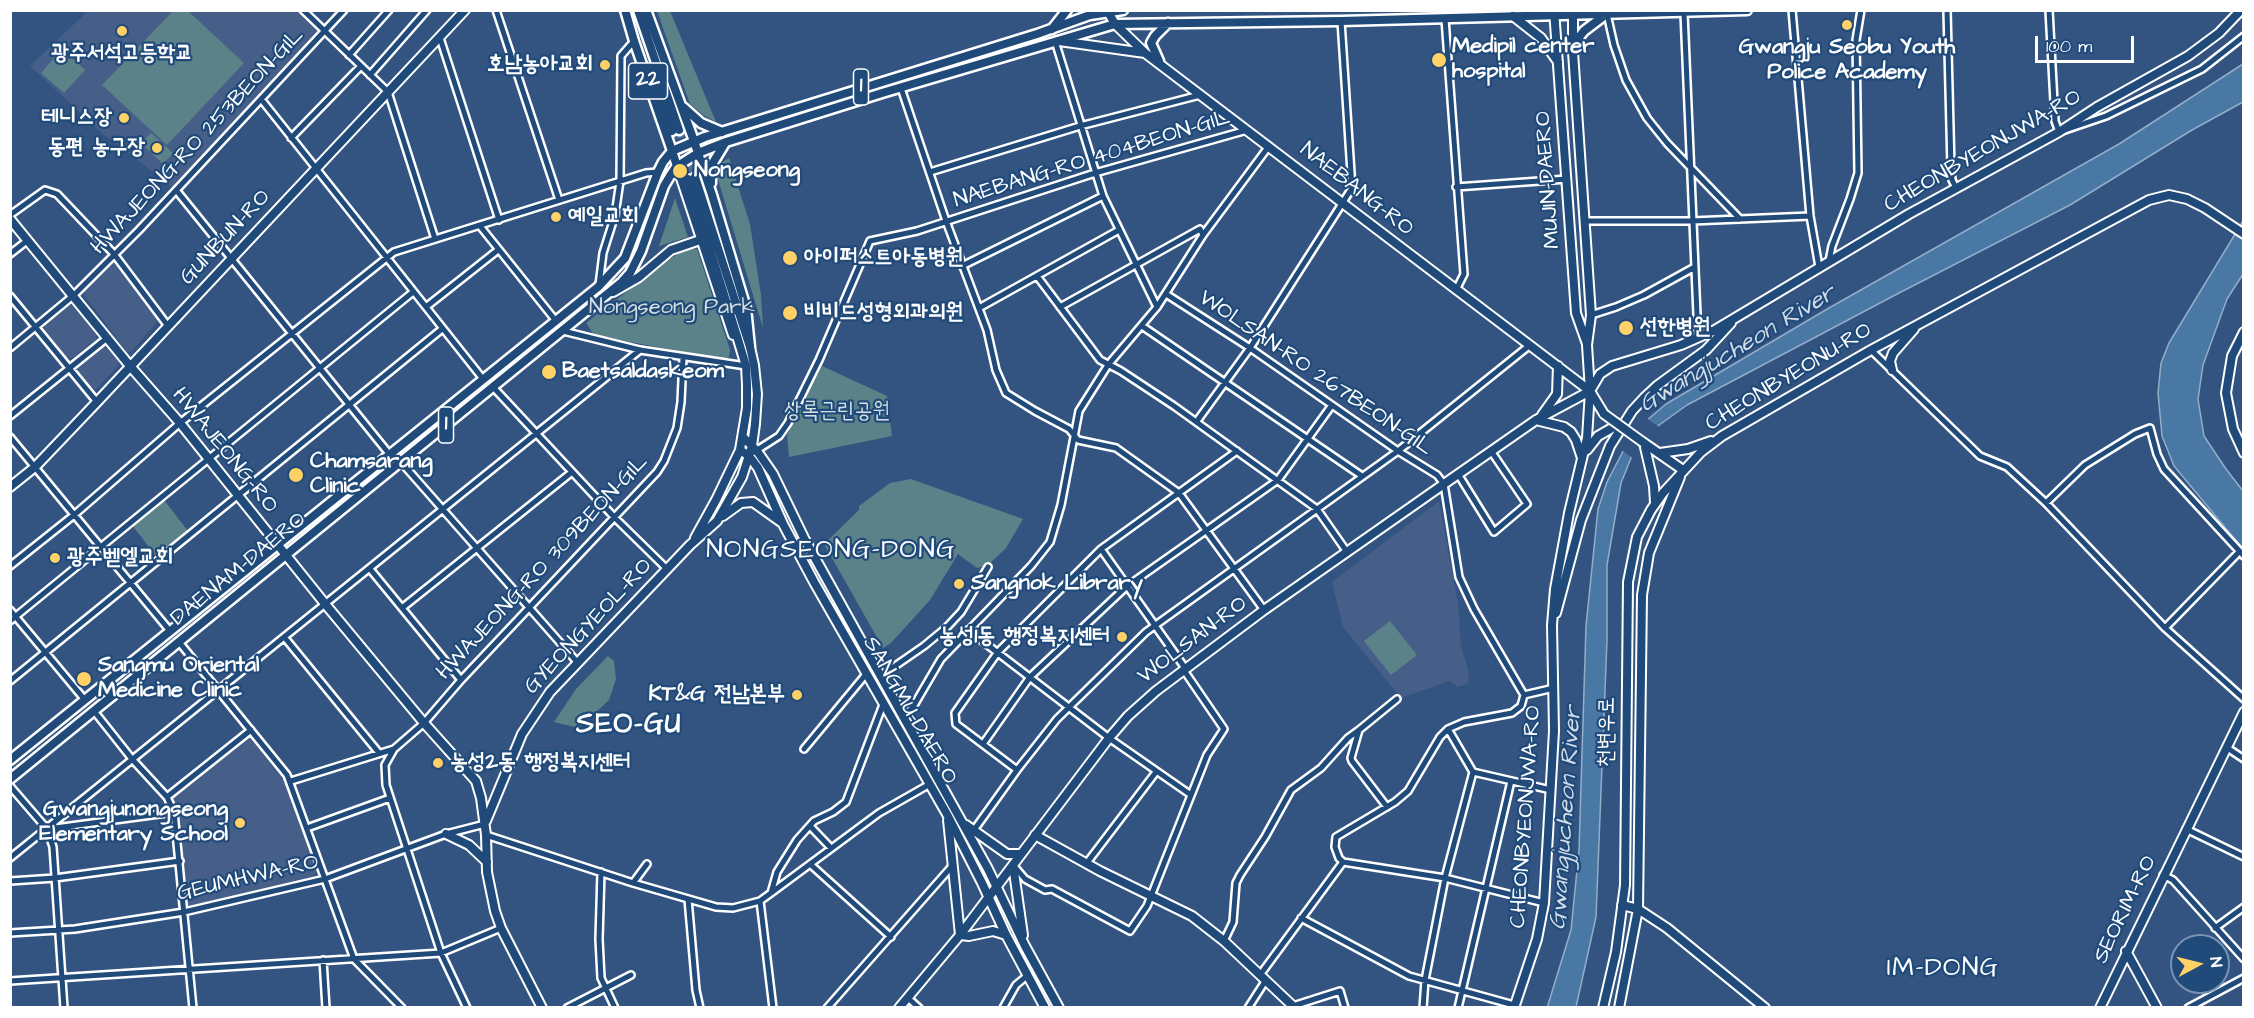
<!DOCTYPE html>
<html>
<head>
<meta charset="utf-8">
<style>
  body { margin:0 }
  #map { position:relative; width:2254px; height:1018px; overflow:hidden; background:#335481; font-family:"Architects Daughter",sans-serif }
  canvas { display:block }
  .frame { position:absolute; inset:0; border:12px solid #fff; pointer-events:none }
  .north { position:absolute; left:2170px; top:934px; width:60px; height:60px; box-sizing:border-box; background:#1f4a7a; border:2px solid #7992af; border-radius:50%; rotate:83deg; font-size:16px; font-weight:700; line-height:24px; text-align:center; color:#fff }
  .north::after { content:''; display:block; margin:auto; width:21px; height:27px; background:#ffd166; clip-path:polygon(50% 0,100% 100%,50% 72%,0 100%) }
  .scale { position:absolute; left:2035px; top:36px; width:99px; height:27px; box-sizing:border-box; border:3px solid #fff; border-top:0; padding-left:8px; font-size:18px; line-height:21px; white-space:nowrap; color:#fff; -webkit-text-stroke:4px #1f4a7a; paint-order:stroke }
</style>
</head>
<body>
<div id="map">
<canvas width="2254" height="1018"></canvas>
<div class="frame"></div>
<div class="north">N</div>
<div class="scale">100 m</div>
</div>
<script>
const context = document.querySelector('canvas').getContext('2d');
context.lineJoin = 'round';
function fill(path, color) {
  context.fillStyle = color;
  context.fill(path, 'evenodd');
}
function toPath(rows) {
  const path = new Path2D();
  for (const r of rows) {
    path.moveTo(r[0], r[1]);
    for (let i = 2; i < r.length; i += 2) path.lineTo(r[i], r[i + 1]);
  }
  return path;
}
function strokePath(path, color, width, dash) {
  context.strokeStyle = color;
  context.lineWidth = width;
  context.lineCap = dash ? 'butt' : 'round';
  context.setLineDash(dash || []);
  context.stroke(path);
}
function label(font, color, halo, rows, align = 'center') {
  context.font = font + ' "Architects Daughter","Poor Story",sans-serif';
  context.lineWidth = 4.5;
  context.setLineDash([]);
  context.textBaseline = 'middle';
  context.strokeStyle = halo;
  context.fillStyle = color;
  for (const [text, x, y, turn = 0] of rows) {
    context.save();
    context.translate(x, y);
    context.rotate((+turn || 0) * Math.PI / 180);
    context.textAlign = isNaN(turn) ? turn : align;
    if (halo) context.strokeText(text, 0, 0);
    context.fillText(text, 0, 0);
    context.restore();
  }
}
const built = toPath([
  [88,11,303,11,325,31,176,190,102,133,30,66],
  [110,263,115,263,157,318,157,322,131,352,127,352,85,296,84,292],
  [68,305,75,306,97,332,96,339,72,358,67,358,44,330,45,323],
  [102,346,107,347,118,361,118,366,96,389,92,388,77,370,78,364],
  [1439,501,1458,603,1461,646,1469,673,1468,683,1458,687,1449,681,1401,698,1343,627,1332,582],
  [249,737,289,787,318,871,312,877,188,907,181,832,177,810,170,798]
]);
const green = toPath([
  [173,11,188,11,244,63,167,145,102,85],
  [657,11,670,11,716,122,703,115,690,104],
  [62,49,85,70,64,93,41,73],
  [151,133,173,153,163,164,141,143],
  [729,158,750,224,761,295,763,328,717,176,721,163],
  [675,198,688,237,659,246],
  [689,248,697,249,730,350,729,357,725,360,594,335,586,323,668,260],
  [822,366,887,396,892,436,789,457,787,435],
  [911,479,1023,519,1006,548,988,565,977,568,958,554,930,600,891,643,883,648,824,544,859,510,859,506,890,483],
  [164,500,188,531,156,556,132,525],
  [1390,621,1417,655,1391,675,1364,641],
  [608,656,614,661,616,679,609,700,579,728,554,722,576,689]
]);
const water = toPath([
  [2243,64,2243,102,2192,130,2070,205,1899,293,1687,405,1644,436,1635,448,1621,483,1607,565,1607,640,1596,917,1576,1007,1547,1008,1571,930,1579,850,1586,626,1598,509,1607,482,1633,432,1666,404,1829,308,2119,144,2243,64],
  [2243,221,2243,274,2227,299,2203,365,2198,399,2204,436,2226,469,2243,491,2243,549,2174,466,2162,436,2158,393,2161,363,2169,343,2243,221]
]);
const pier = toPath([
  [1645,417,1659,427,1646,438,1634,459,1620,449,1630,430]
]);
const secondaryTunnel = toPath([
  [679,130,695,177],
  [672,131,688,179]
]);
const street = toPath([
  [303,10,388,92,435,239],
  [496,10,559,200],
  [1792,10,1810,216,1819,267],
  [1947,10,1951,168,1952,180,1956,188],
  [2049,10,2055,121,2059,132,2106,116,2202,69,2244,36],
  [1684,13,1698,338],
  [1607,14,1614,45,1626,80,1647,118,1667,143,1740,219],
  [1445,19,1464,274,1456,290],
  [440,38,499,220],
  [1055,41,1103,196,1157,307],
  [349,55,389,10],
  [370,75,427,10],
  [901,88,946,221,987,330,996,370,1006,393,1035,411,1069,429,1078,440,1116,448,1179,493,1264,610],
  [261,99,483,379],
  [291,138,361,66],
  [930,172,1080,126,1200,95],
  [1456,187,1567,179],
  [176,190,390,455],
  [10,215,45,190,57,194,114,254,168,326],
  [1585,221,1692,221,1810,216],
  [480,226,556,321],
  [10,254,28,240],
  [1829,261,1832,246,1850,199,1858,173,1856,40,1861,10],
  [962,266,1103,196],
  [1037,276,1100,360,1121,371,1174,406,1317,509,1347,552],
  [599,285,603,253,615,215,620,181,621,56,634,41],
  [1166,294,1250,348,1398,451,1437,475,1444,484,1459,577,1474,609,1524,695],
  [10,296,97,402],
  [426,307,498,250],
  [1060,307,1200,229,1203,235],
  [979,308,1119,230],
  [1591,315,1616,307,1644,295,1693,268],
  [1142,326,1362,476],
  [563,331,640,350,746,366],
  [10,348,74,295,139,230,344,10],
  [1871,350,1980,456,2007,467,2046,503,2165,628,2244,699],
  [493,387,615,518,667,569],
  [10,416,107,338],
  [1197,421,1250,348,1352,188,1341,21],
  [10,437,170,631],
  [754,452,779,436,788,423,819,360,870,241,917,231,1095,173,1247,130],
  [401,462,578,663],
  [1458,474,1494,532,1527,504,1491,451],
  [2046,503,2085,465,2135,434,2150,428,2157,454,2164,469,2244,556],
  [1101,549,1185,668],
  [10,566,74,515,180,423,394,252,646,173,658,172],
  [370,569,461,680],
  [402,608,572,472],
  [10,610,85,700],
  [10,621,413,292],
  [2165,628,2239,552],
  [968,630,1109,738,1191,795],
  [285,638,379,753],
  [179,642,287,775,354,959,402,1008],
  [882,675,924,646,947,627,961,612,988,567],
  [10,681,442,329],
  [94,711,132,759,167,797,174,812,193,1008],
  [904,716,913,707,941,659,1031,566,1050,542,1061,505,1079,411,1108,365,1157,307,1203,235,1269,146],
  [1448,729,1473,772,1551,790],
  [983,744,1030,677,1126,587,1278,480,1332,405],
  [2226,747,2244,759],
  [804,749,867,673],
  [1017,770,956,724,955,713,998,652,1101,549,1237,451],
  [291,781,394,749],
  [10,786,47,829,53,847,64,1008],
  [167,797,251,730],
  [1387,807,1352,761,1351,758,1359,730,1397,699],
  [810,826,831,848],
  [307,828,390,798],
  [48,829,174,812],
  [2186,829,2244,857],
  [974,830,1017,770,1057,719,1146,632,1398,451,1530,345],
  [486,835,633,883,716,907,733,908,760,901,771,893,777,872,797,840,814,821,833,812,846,802,884,702],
  [10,858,640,350],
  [1343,862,1339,858,1335,847,1336,837,1395,802,1408,791,1440,737,1448,729,1464,722,1512,713,1521,706,1524,695,1554,688],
  [1343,862,1445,878,1544,903],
  [810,864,891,937],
  [1086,864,1156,772],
  [1014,866,1025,879,1045,890,1052,889,1130,931,1147,906,1207,755,1224,729,1183,669],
  [601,872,599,939,601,978,615,1008],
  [2163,875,2173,880,2244,959],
  [10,881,55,878,180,861],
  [633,883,647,864],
  [771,893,879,813,930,784],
  [688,899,696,990,700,1008],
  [760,901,773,1008],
  [1301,918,1409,976,1514,1005],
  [2215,928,2244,907],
  [10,933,75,929,184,912,325,879,446,834,485,824],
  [1224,941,1233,922,1236,883,1240,875,1265,837,1291,790,1321,768,1348,738,1359,730],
  [323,960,326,1008],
  [1260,975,1343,862],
  [10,981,441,953,501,928],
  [908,998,919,1008],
  [1293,1006,1340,991,1345,1008],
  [467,1008,441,953,386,785,385,765,394,749,424,723,461,680,657,472,664,461,677,428,681,402,683,358],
  [567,1008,631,975],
  [827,1008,953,865],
  [1003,1008,1016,985,1028,975],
  [1248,1008,1266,980],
  [1423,1008,1425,980,1445,878,1473,772],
  [1458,1008,1511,781],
  [2188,1008,2244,978]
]);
const secondary = toPath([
  [1107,10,1115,24,1145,53,1590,391],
  [1554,10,1576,313,1587,344],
  [1573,10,1573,52,1591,315,1587,345,1590,391,1604,414],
  [1513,16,1541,38,1558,62],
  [1059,41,1145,53],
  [672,151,733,335],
  [688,179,737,336,746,366,747,385,747,408,740,450,716,500,695,538],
  [10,219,130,366,180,423,326,605,424,723,476,781,481,798,486,835,487,872,495,911,501,928,542,1008],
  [613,292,639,277,671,250,700,240],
  [2244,332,2232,356,2226,393,2233,429,2244,453],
  [1892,370,1890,361,1893,353,1914,329],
  [1542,415,1557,394,1558,366],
  [1536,420,1564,427,1571,432,1576,440,1582,458],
  [743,437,757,451,773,474,805,540,988,869,1025,946,1059,1008],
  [1644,443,1654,486,1655,503],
  [1644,443,1683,470],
  [740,450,749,456,758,468,783,524,814,582,948,816,982,883,1006,935,1045,1008],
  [1587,450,1598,436,1619,424],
  [1660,453,1688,449,1711,441],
  [10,487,35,467,97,402,465,10],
  [723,516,741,503,753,502,781,522],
  [1556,613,1581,520,1610,446,1632,411,1644,398,1658,385,1706,350,1731,323],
  [948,820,960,935,969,936,993,931,1006,935],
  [486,821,522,734,550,692,690,545,717,521,742,477,752,446,755,424,757,394,754,365,750,347,695,177],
  [966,825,1007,854,1021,854],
  [446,834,469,845,487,862],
  [1035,835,1100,871,1192,916,1224,941,1295,1008],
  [1013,865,1023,935],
  [1622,905,1638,909,1667,928,1765,1008],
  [2126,951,2157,1008],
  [899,1008,960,935,1109,738,1128,716,1156,691,1264,610,1444,484,1536,420,1590,391],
  [1514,1008,1537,939,1544,903,1554,731,1552,625,1555,589,1569,513,1587,438,1590,391,1600,374,1612,366,1681,345,1715,330,1909,214,2059,132,2097,107,2188,56,2219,33,2241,10],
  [1603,1008,1616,952,1625,885,1628,582,1637,537,1651,510,1663,493,1701,452,1722,436,1871,350,2149,200,2169,195,2187,199,2205,208,2244,234],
  [1619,1008,1638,909,1642,595,1649,553,1680,477],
  [2100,1008,2244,712]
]);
const primary = toPath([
  [625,10,634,41,672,151],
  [638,10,679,130],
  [646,10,694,141,712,195,746,308,750,347],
  [1052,29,1067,10],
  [1573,52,1576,41,1584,31,1605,15],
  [1159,61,1151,43,1155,36,1168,23],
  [654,82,672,131],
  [683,107,701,123,722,132],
  [711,183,711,166,725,143],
  [10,760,598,287,625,258,658,172,663,162,672,151,705,137,1037,34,1090,15,1123,10],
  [10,779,622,282,630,273,641,251,664,186,670,176,676,167,698,153,726,142,882,93,1115,24,1341,21,1747,10]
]);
const secondaryBridge = toPath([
  [1604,414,1644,443]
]);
const markers = [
  [1847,25,6,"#ffd166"],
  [122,31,6,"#ffd166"],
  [1439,60,8,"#ffd166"],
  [605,65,6,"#ffd166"],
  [124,118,6,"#ffd166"],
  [157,148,6,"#ffd166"],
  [680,171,8,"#ffd166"],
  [556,217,6,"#ffd166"],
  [790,258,8,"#ffd166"],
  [790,313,8,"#ffd166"],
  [1626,328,8,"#ffd166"],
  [549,372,8,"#ffd166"],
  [296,475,8,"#ffd166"],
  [55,558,6,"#ffd166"],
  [959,584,6,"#ffd166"],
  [1122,637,6,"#ffd166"],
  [84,679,8,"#ffd166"],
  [797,695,6,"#ffd166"],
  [438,763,6,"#ffd166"],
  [240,823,6,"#ffd166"]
];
const shields = [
  [648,81,39],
  [861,87,15],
  [446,425,15]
];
const shieldNames = [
  ["22",648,81],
  ["1",861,87],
  ["1",446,425]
];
const poiNames = [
  ["Medipil center",1452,47],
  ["hospital",1452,72],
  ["Gwangju Seobu Youth",1847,48,"center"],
  ["Police Academy",1847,73,"center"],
  ["광주서석고등학교",122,54,"center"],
  ["호남농아교회",593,65,"right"],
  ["테니스장",112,118,"right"],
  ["동편 농구장",145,148,"right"],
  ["Nongseong",694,171],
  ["예일교회",568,217],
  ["아이퍼스트아동병원",804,258],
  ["비비드성형외과의원",804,313],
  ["선한병원",1640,328],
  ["Baetsaldaskeom",562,372],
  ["Chamsarang",310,462],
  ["Clinic",310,487],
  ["광주벧엘교회",67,558],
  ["Sangnok Library",971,584],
  ["농성1동 행정복지센터",1110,637,"right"],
  ["Sangmu Oriental",98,666],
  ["Medicine Clinic",98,691],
  ["KT&G 전남본부",785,695,"right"],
  ["농성2동 행정복지센터",450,763],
  ["Gwangjunongseong",228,810,"right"],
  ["Elementary School",228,835,"right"]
];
const streetNames = [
  ["HWAJEONG-RO 253BEON-GIL",198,142,-47],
  ["CHEONBYEONJWA-RO",1983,152,-30],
  ["NAEBANG-RO 404BEON-GIL",1092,160,-17],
  ["MUJIN-DAERO",1549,180,-94],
  ["NAEBANG-RO",1356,190,38],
  ["GUNBUN-RO",226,238,-47],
  ["WOLSAN-RO 267BEON-GIL",1315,374,34],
  ["CHEONBYEONU-RO",1789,378,-31],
  ["HWAJEONG-RO",224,451,51],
  ["HWAJEONG-RO 309BEON-GIL",543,568,-47],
  ["DAENAM-DAERO",239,570,-39],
  ["GYEONGYEOL-RO",589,627,-47],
  ["WOLSAN-RO",1193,641,-37],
  ["SANGMU-DAERO",909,711,60],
  ["천변우로",1608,732,-89],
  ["CHEONBYEONJWA-RO",1527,817,-86],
  ["GEUMHWA-RO",248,879,-13],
  ["SEORIM-RO",2126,910,-64]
];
const parkNames = [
  ["Nongseong Park",672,308],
  ["상록근린공원",837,412]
];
const waterNames = [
  ["Gwangjucheon River",1738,350,-31],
  ["Gwangjucheon River",1567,818,-86]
];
const quarterNames = [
  ["NONGSEONG-DONG",831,552],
  ["IM-DONG",1943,970]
];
const districtNames = [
  ["SEO-GU",629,726]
];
fill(built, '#465f88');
fill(green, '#5b8288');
fill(water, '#4a78a5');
strokePath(water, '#92aec9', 1.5);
fill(pier, '#335481');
strokePath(secondaryTunnel, '#526e94', 8, [8, 4]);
strokePath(street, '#fff', 10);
strokePath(secondary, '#fff', 12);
strokePath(primary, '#fff', 13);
strokePath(street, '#1f4a7a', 5);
strokePath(secondary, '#1f4a7a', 8);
strokePath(primary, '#1f4a7a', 8);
strokePath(secondaryBridge, '#fff', 12, []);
strokePath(secondaryBridge, '#1f4a7a', 8);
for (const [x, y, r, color] of markers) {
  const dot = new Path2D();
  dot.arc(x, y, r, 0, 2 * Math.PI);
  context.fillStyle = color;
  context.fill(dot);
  strokePath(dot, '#1f4a7a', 2);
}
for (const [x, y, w] of shields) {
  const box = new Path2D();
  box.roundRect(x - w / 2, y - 18, w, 36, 4.5);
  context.fillStyle = '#1f4a7a';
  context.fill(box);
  strokePath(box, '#fff', 1.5);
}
label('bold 21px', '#fff', null, shieldNames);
label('bold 22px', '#fff', '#1f4a7a', poiNames, 'left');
label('22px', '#fff', '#1f4a7a', streetNames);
label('22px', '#d6e0e1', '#1f4a7a', parkNames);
label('italic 24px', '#d2dde8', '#1f4a7a', waterNames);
context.letterSpacing = '1.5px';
label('26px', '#fff', '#1f4a7a', quarterNames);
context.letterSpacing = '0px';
context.letterSpacing = '1.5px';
label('bold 28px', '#fff', '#1f4a7a', districtNames);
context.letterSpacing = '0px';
</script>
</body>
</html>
